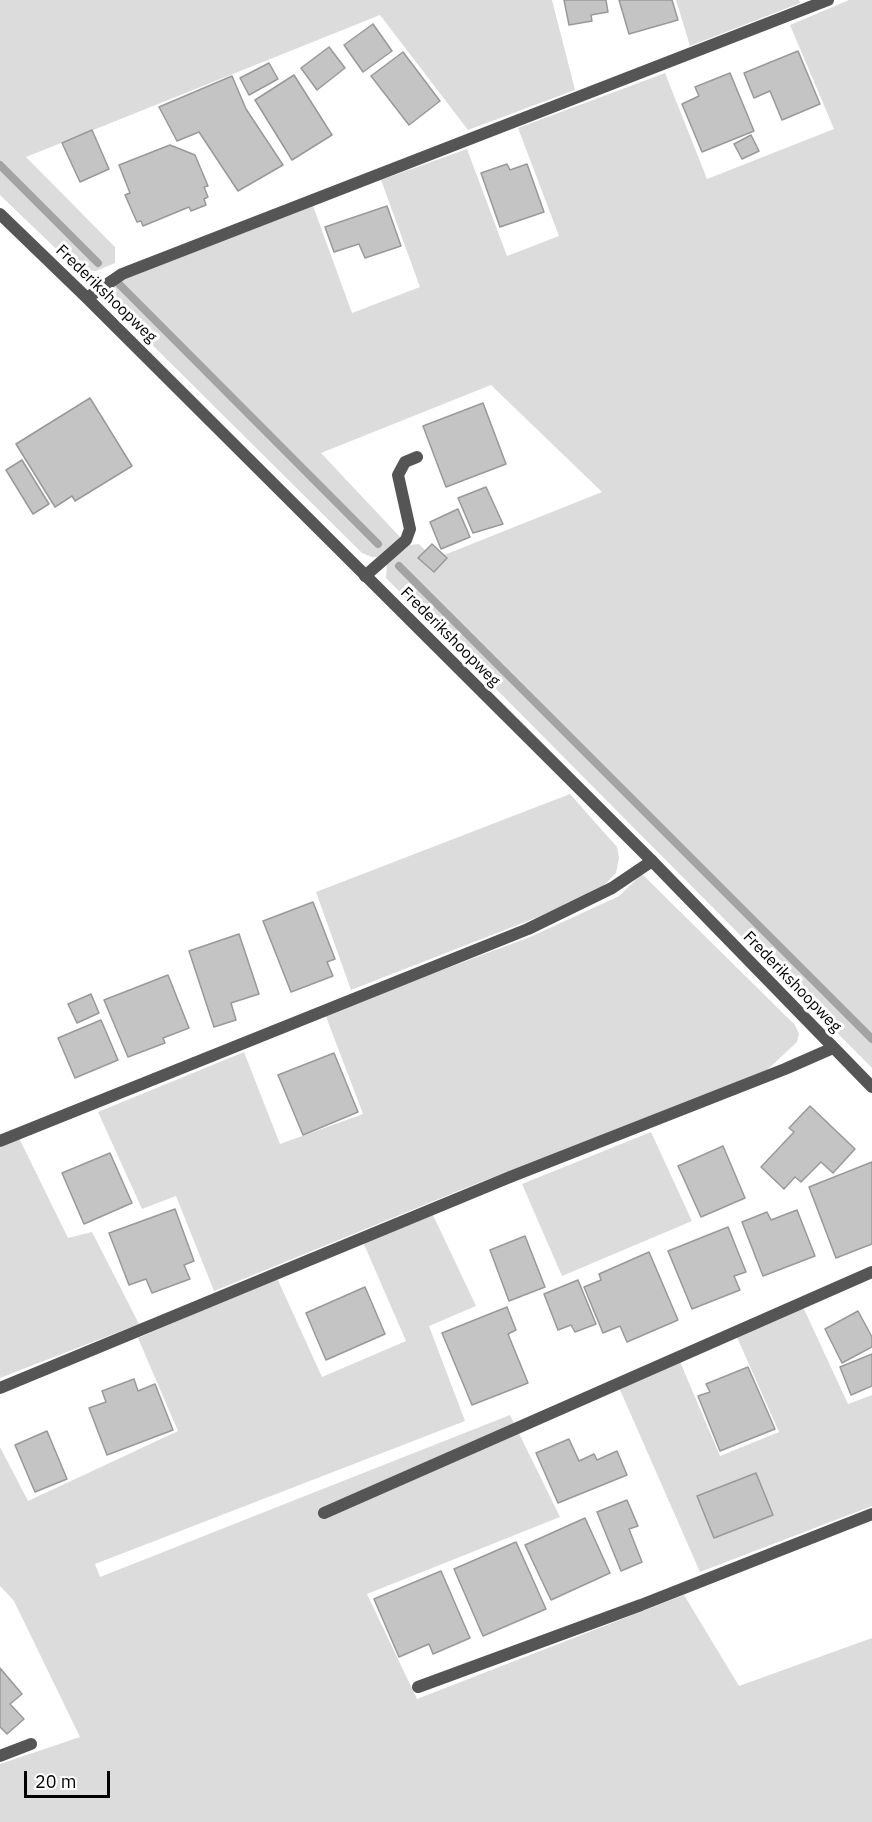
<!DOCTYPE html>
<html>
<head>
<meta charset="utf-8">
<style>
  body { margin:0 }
  #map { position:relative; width:872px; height:1822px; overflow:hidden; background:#fff; font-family:"IBM Plex Sans",sans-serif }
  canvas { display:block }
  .scale { position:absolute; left:24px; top:1771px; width:86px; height:27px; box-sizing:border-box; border:3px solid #000; border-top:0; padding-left:8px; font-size:18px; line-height:21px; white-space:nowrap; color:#000; -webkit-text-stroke:4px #fff; paint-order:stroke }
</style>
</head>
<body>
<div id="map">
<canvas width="872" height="1822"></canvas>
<div class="scale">20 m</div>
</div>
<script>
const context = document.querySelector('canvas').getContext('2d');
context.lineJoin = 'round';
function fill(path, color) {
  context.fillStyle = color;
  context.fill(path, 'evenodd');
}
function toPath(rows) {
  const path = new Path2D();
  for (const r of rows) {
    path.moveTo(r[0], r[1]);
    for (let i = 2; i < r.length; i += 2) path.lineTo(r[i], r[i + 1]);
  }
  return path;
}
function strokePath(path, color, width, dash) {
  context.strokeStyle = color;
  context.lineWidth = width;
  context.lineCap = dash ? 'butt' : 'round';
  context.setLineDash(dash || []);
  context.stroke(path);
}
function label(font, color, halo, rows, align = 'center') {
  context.font = font + ' "IBM Plex Sans",sans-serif';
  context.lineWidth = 6;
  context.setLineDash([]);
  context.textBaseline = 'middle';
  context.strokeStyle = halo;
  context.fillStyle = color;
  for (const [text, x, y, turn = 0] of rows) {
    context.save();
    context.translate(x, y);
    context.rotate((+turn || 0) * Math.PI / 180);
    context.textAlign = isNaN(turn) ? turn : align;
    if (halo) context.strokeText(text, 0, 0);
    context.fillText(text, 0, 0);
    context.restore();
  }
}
const green = toPath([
  [0,0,552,0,575,90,468,130,380,15,26,157,115,247,115,263,96,271,77,269,0,195],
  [676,0,799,0,800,3,690,46],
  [849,0,872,0,872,1068,386,578,387,563,410,545,419,544,434,559,602,492,491,385,321,453,400,537,377,557,372,557,362,553,112,305,110,296,111,284,313,206,352,313,420,287,381,180,467,149,507,256,559,236,518,128,665,73,707,179,834,129,790,25],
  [570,794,617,847,619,858,616,873,601,888,538,917,351,990,316,892],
  [642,874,795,1025,799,1034,797,1042,767,1070,463,1189,214,1291,176,1196,142,1209,98,1112,244,1052,280,1144,363,1114,325,1014,530,937,619,896],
  [651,1132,692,1221,562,1276,522,1184],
  [19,1138,68,1238,92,1232,139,1324,0,1378,0,1145],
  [433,1215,476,1306,429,1326,465,1421,95,1564,100,1577,510,1415,560,1517,367,1594,417,1699,684,1595,739,1686,872,1638,872,1822,0,1822,0,1764,80,1737,14,1601,0,1586,0,1447,28,1501,178,1431,138,1338,277,1278,322,1377,406,1341,363,1242],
  [803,1307,848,1404,872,1395,872,1506,700,1572,617,1383,678,1357,720,1456,779,1432,736,1335]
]);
const stream = toPath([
  [0,165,98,263],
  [120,285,378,544],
  [399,566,872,1039]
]);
const building = toPath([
  [564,0,606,0,608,12,591,15,592,21,569,25,564,0],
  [619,0,672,0,678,20,629,34,619,0],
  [373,24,392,51,363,72,344,45,373,24],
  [329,47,345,68,317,90,301,68,329,47],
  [798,51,820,104,782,120,770,91,754,98,744,73,798,51],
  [403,52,440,101,409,125,371,76,403,52],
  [269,63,278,79,249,95,240,78,269,63],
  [730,73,754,131,702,152,682,104,699,96,695,87,730,73],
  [294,75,332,135,292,160,255,100,294,75],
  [232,76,246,109,283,165,238,191,199,132,177,141,159,107,232,76],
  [92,130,109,169,80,182,62,143,92,130],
  [751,135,759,151,742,159,734,144,751,135],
  [170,145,195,155,208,186,204,187,208,197,204,199,206,205,191,211,189,207,143,226,141,221,137,222,125,195,130,193,119,165,170,145],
  [507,164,510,170,527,164,544,212,500,227,481,173,507,164],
  [387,206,401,246,365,258,359,244,334,252,325,227,387,206],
  [90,398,132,466,75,501,72,496,55,507,16,444,90,398],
  [483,403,506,464,446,487,423,426,483,403],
  [22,460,49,504,33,514,6,470,22,460],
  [486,487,503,524,473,533,458,498,486,487],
  [458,509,470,537,441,549,430,522,458,509],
  [432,544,447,558,434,572,418,558,432,544],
  [313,902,335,959,327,962,333,976,291,992,263,921,313,902],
  [239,934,259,994,231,1003,236,1020,214,1027,189,951,239,934],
  [168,975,189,1028,163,1038,165,1043,128,1057,104,1000,168,975],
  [91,994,99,1013,77,1023,68,1004,91,994],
  [101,1020,118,1060,75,1078,58,1038,101,1020],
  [334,1053,358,1112,303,1135,278,1075,334,1053],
  [810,1106,855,1149,833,1173,821,1162,801,1182,795,1177,784,1189,761,1167,794,1132,789,1128,810,1106],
  [723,1146,745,1198,701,1217,678,1166,723,1146],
  [110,1153,132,1203,84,1224,62,1173,110,1153],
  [872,1162,872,1244,836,1258,809,1187,872,1162],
  [175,1209,194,1261,184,1265,190,1279,152,1293,146,1279,129,1285,109,1233,175,1209],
  [797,1210,815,1256,763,1276,742,1222,767,1212,771,1220,797,1210],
  [728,1227,746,1272,734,1276,740,1290,692,1309,668,1251,728,1227],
  [525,1236,545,1287,509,1301,490,1250,525,1236],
  [649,1252,678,1320,627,1342,620,1326,603,1333,584,1287,601,1280,599,1274,649,1252],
  [578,1280,596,1324,575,1332,571,1325,558,1330,544,1294,578,1280],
  [365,1287,385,1334,326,1360,306,1313,365,1287],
  [507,1307,516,1330,508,1334,528,1383,472,1405,442,1333,507,1307],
  [858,1311,872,1337,872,1347,842,1363,825,1329,858,1311],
  [872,1354,872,1386,851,1395,840,1367,872,1354],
  [748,1367,775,1429,720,1451,698,1396,710,1392,706,1384,748,1367],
  [134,1379,138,1391,155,1384,173,1430,107,1455,89,1408,106,1402,102,1391,134,1379],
  [47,1431,67,1479,35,1492,15,1445,47,1431],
  [569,1439,579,1461,594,1454,597,1460,617,1451,627,1475,558,1503,536,1453,569,1439],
  [756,1473,773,1515,714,1538,697,1496,756,1473],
  [627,1500,638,1526,629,1529,642,1562,621,1571,597,1512,627,1500],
  [585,1518,610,1573,551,1600,525,1545,585,1518],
  [516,1542,546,1609,483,1636,454,1569,516,1542],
  [441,1571,470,1638,433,1654,429,1644,399,1657,374,1599,441,1571],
  [0,1668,22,1694,10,1704,24,1719,7,1734,0,1727,0,1668]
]);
const service = toPath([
  [365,576,406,540,410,529,398,475,405,462,417,457],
  [0,1141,528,929,612,888,652,861],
  [0,1388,510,1177,785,1069,833,1048],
  [324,1513,872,1272],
  [418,1687,641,1605,872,1514],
  [0,1756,31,1744]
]);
const minor = toPath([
  [0,214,87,298,652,861,872,1087],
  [87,298,122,274,828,0]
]);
const streetNames = [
  ["Frederikshoopweg",106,294,44],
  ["Frederikshoopweg",450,637,45],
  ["Frederikshoopweg",792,982,46]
];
fill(green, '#dcdcdc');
strokePath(stream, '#a3a3a3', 8);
fill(building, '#c4c4c4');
strokePath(building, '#999', 1.5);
strokePath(service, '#555', 12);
strokePath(minor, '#555', 12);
label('16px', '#000', '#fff', streetNames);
</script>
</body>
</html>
